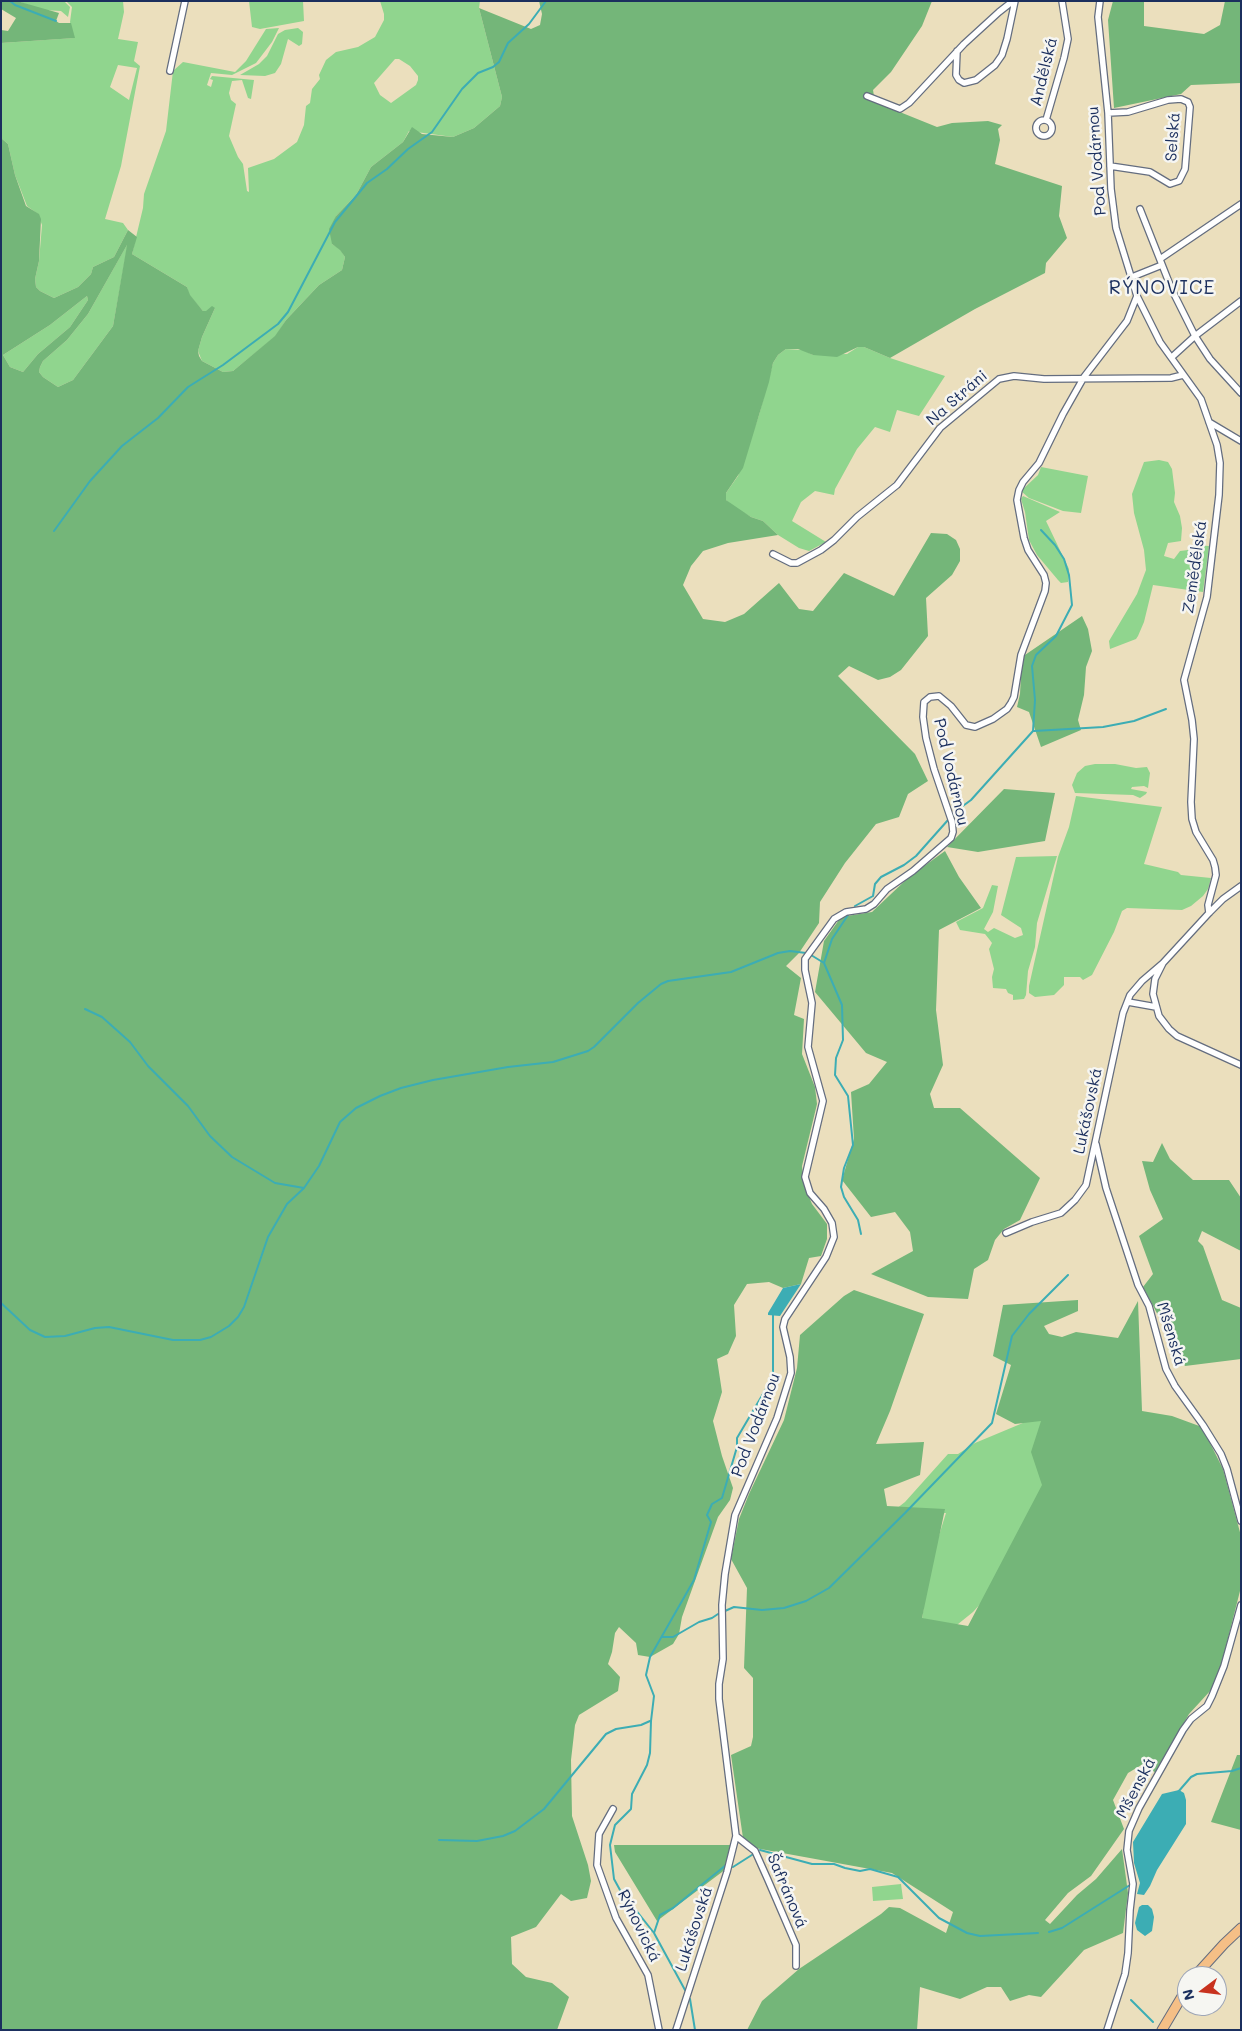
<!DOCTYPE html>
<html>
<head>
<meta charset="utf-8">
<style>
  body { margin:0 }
  #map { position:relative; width:1242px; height:2031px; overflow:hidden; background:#ebdfbd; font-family:Mali,sans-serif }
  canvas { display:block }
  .frame { position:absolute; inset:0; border:2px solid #1b2f5e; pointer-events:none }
  .north { position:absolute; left:1177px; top:1966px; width:50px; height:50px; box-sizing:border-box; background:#f6f6f2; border:1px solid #9ea6b7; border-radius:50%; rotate:255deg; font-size:14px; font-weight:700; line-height:20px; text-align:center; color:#1b2f5e }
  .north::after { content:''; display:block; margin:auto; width:18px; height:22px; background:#c8321e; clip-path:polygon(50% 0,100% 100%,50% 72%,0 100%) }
</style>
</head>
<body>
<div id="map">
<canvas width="1242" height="2031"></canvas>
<div class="frame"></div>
<div class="north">N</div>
</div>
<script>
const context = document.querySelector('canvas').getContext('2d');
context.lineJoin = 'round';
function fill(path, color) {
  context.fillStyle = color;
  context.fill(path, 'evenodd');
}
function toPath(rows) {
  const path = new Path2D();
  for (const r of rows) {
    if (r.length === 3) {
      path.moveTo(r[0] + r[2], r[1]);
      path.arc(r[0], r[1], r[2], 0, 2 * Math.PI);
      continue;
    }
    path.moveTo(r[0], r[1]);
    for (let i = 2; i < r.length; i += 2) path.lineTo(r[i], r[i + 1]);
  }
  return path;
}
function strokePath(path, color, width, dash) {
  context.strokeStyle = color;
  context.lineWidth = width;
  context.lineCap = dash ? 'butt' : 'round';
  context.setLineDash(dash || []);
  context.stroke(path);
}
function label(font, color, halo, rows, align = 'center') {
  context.font = font + ' Mali,sans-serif';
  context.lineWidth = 5;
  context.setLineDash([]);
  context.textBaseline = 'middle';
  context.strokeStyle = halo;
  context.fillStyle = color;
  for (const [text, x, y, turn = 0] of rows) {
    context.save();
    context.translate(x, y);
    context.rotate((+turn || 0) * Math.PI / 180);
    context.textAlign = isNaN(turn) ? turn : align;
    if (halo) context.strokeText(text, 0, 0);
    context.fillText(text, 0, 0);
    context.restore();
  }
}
const green = toPath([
  [17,1,64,1,70,7,68,17,61,11,43,10],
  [66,1,123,1,124,12,118,39,138,42,134,61,140,66,121,166,105,219,123,223,128,230,114,257,93,267,91,274,78,287,54,298,40,291,36,287,35,279,39,261,42,225,38,214,27,206,15,175,8,144,1,138,1,43,74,38,70,22,72,7],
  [118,65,137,68,129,100,110,87],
  [249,1,303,1,304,21,260,29,252,27],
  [380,1,480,1,479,8,502,97,500,106,474,128,453,137,409,131,403,142,371,167,356,195,336,216,332,244,340,249,345,257,342,270,319,285,286,320,276,336,233,371,223,372,202,361,198,351,202,337,215,308,206,312,203,311,189,295,187,287,132,254,143,208,144,194,166,131,173,71,183,62,235,72,246,61,266,29,279,28,272,42,256,63,232,75,211,73,207,85,211,87,213,80,210,79,212,76,254,80,251,99,248,98,242,80,232,81,229,93,231,100,236,104,229,136,238,157,243,164,247,191,249,192,248,168,274,159,297,142,304,125,306,106,310,103,312,89,320,79,319,75,326,60,336,52,358,47,375,37,384,20,384,14],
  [395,59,399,59,410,66,418,76,418,80,416,85,391,103,380,95,374,83],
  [298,28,303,32,302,44,299,46,288,39,281,64,275,73,265,76,240,75,259,64,267,56,278,34,285,30],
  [128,243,113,326,73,380,58,387,43,377,39,372,40,367,43,361,67,340,88,314],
  [87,296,88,300,70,327,38,354,23,372,10,367,3,355,50,325],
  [858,347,864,347,890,358,945,376,919,416,897,410,890,432,875,427,857,449,835,489,834,495,815,491,801,502,792,521,826,542,809,551,799,548,778,535,763,521,751,517,732,506,726,500,726,493,738,476,759,415,773,363,778,355,786,349,803,350,813,355,847,354],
  [1159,460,1168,462,1172,469,1175,493,1174,502,1180,516,1182,528,1181,541,1168,543,1164,556,1174,559,1180,551,1188,550,1194,545,1209,546,1203,592,1153,585,1144,622,1138,636,1136,639,1110,649,1109,641,1137,594,1146,570,1144,550,1134,513,1132,494,1144,462],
  [1041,467,1088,476,1081,513,1063,511,1029,498,1021,491,1038,475],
  [1023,496,1060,512,1046,521,1069,569,1068,582,1061,583,1058,580,1037,555,1029,540,1025,512,1021,499],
  [1095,764,1115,764,1136,768,1147,767,1150,773,1148,788,1144,786,1132,787,1131,789,1147,792,1146,794,1140,798,1133,795,1075,793,1072,785,1077,773,1085,766],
  [1076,796,1162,807,1144,864,1178,872,1181,875,1211,878,1210,882,1208,889,1203,896,1191,906,1182,910,1127,908,1122,911,1114,932,1092,975,1083,980,1080,977,1064,977,1064,985,1054,995,1035,997,1029,993,1029,986,1058,857,1069,827],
  [1057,856,1037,923,1035,947,1028,971,1026,995,1024,999,1013,1000,1013,995,1008,993,1006,989,993,988,992,977,994,969,989,949,992,943,989,939,985,934,960,930,956,922,983,908,992,885,998,886,993,912,984,929,988,932,994,928,1015,938,1023,935,1021,928,1001,915,1016,857],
  [1042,1415,1058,1469,990,1593,973,1612,947,1633,921,1625,931,1561,946,1513,887,1516,905,1502,948,1454,958,1454,975,1443],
  [901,1884,903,1899,873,1901,872,1887]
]);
const forest = toPath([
  [1,1,17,1,59,13,56,21,59,23,71,23,75,38,1,43,1,30,8,31,16,18,1,9],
  [539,1,932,1,922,26,891,72,873,90,875,102,937,127,952,123,988,121,1002,125,998,129,1000,140,995,164,1062,186,1059,216,1067,238,1046,263,1045,273,975,309,890,358,864,347,858,347,837,357,813,355,798,349,786,349,778,355,773,363,769,382,743,468,726,493,726,500,751,517,763,521,778,535,728,543,703,551,691,566,683,585,703,619,725,622,744,614,779,583,799,609,813,611,844,573,894,596,931,533,947,534,956,540,960,549,960,561,952,575,926,598,928,636,901,670,890,677,878,680,849,666,838,676,915,754,928,781,908,794,899,817,876,824,845,863,820,902,819,923,799,953,786,966,801,978,794,1015,804,1019,802,1054,815,1087,817,1104,802,1166,804,1185,812,1204,827,1224,827,1239,821,1256,809,1258,801,1284,783,1288,769,1282,747,1284,734,1305,736,1336,728,1354,717,1359,722,1392,713,1421,722,1456,733,1488,730,1500,718,1517,682,1617,679,1634,673,1644,650,1657,638,1655,636,1643,619,1627,615,1633,612,1652,608,1664,620,1677,618,1691,579,1715,575,1725,571,1760,572,1816,588,1865,591,1881,587,1898,571,1901,561,1894,536,1927,511,1937,512,1964,526,1977,552,1983,569,1997,557,2030,1,2030,1,138,8,144,15,175,26,206,39,214,41,219,39,261,35,279,36,287,40,291,54,298,78,287,91,274,93,267,114,257,128,230,137,237,132,254,187,287,190,295,203,311,206,311,212,306,215,308,202,337,198,351,199,356,202,361,223,372,233,371,275,336,286,320,319,285,342,270,345,257,340,250,332,244,329,229,336,216,356,195,371,167,403,142,412,127,422,134,453,137,474,128,500,106,502,97,479,8,531,29,540,25,542,14],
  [127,245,113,326,73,380,58,387,43,377,39,372,40,367,43,361,67,340,88,314],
  [87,296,88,300,70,327,38,354,23,372,10,367,3,355,50,325],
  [1113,1,1144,1,1144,26,1204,34,1220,25,1225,1,1241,1,1241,83,1191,85,1181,94,1114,108,1108,20],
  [1082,616,1088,629,1092,651,1086,667,1084,695,1078,720,1081,730,1041,747,1029,712,1017,707,1020,694,1022,657],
  [1004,789,1055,793,1045,841,978,852,947,847],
  [945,851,959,877,981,908,939,930,936,1010,943,1065,930,1094,934,1108,960,1108,1040,1178,1020,1220,1004,1229,995,1240,988,1260,974,1269,968,1299,928,1297,871,1274,913,1251,910,1232,895,1212,871,1217,842,1180,854,1139,851,1092,869,1084,887,1062,866,1053,815,992,824,941,841,917,872,912,909,877],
  [1162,1143,1170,1159,1193,1180,1229,1180,1241,1198,1241,1251,1202,1231,1198,1241,1203,1246,1222,1300,1241,1308,1241,1359,1185,1366,1143,1287,1153,1274,1139,1236,1163,1219,1150,1190,1142,1161,1153,1162],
  [854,1290,924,1314,890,1411,876,1444,924,1442,920,1475,884,1489,887,1506,945,1509,922,1618,968,1626,1042,1485,1031,1452,1041,1421,1015,1424,996,1414,1011,1365,993,1356,1003,1305,1078,1300,1078,1311,1044,1326,1049,1334,1062,1337,1076,1332,1118,1338,1138,1301,1142,1411,1172,1416,1202,1427,1223,1469,1241,1536,1241,1587,1221,1666,1211,1690,1189,1714,1156,1773,1143,1764,1128,1773,1113,1800,1124,1829,1091,1876,1068,1893,1045,1920,1050,1924,1077,1895,1096,1879,1122,1849,1128,1893,1123,1933,1084,1950,1041,1997,1029,1995,1010,2001,1001,1987,987,1987,960,1999,920,1987,917,2030,747,2030,762,2001,799,1969,881,1914,889,1907,900,1908,946,1933,953,1912,892,1873,755,1848,743,1838,731,1755,751,1746,753,1737,753,1678,744,1668,747,1588,731,1559,739,1519,749,1494,784,1420,797,1368,800,1335,844,1296],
  [1237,1755,1241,1755,1241,1830,1211,1822],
  [614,1845,731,1845,726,1869,657,1921,615,1852]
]);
const water = toPath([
  [801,1284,780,1316,768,1315,768,1313,783,1288],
  [1179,1790,1184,1793,1186,1800,1186,1824,1157,1870,1150,1886,1144,1895,1137,1894,1140,1883,1134,1863,1133,1842,1162,1794],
  [1142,1905,1148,1905,1152,1909,1154,1917,1152,1931,1145,1936,1137,1930,1135,1923,1139,1907]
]);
const stream = toPath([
  [10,1,15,5,56,21],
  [54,531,90,481,122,446,158,418,188,387,223,365,278,324,288,312,335,222,367,183,387,169,408,149,432,132,462,89,478,73,493,67,499,62,508,43,529,24,546,1],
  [1034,731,1103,727,1134,721,1166,709],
  [952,815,956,811,971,800,1033,731,1035,700,1032,666,1036,655,1056,636,1072,605,1069,575,1064,559,1055,545,1041,530],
  [855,906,873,896,875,884,881,877,904,865,916,856,948,820],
  [850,912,832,939,824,963,842,1005,843,1040,836,1058,835,1075,848,1096,853,1145,844,1168,841,1187,844,1197,858,1220,861,1234],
  [811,955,824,963],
  [85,1009,102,1017,130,1042,148,1066,188,1106,210,1136,232,1157,275,1183,304,1188],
  [1,1303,30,1330,45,1337,65,1336,95,1328,109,1327,173,1340,200,1340,211,1337,229,1326,238,1317,244,1307,268,1237,287,1204,304,1188,319,1166,340,1122,356,1108,380,1096,401,1088,433,1080,508,1067,553,1062,588,1051,594,1047,638,1003,661,984,668,981,731,972,778,953,790,951,806,953],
  [725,1611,734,1607,762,1610,784,1608,806,1601,829,1588,905,1513,992,1423,1012,1336,1029,1314,1068,1275],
  [662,1637,673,1637,699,1622,712,1618,718,1614],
  [1178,1792,1191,1777,1197,1774,1232,1771,1241,1768],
  [439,1840,477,1841,503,1836,515,1831,544,1809,606,1734,616,1729,641,1725,650,1721],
  [760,1850,812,1864,834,1864,845,1868,860,1871,870,1869,898,1877,939,1918,967,1933,980,1936,1038,1933],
  [733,1867,755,1853],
  [1049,1932,1062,1928,1130,1885],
  [654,1933,660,1915,673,1908,726,1865],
  [685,1990,654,1933,620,1890,614,1879,610,1845,615,1825,631,1809,632,1794,647,1765,650,1753,651,1721,654,1696,646,1675,650,1657,694,1580,711,1522,707,1515,712,1504,722,1498,737,1447,737,1438,773,1377,773,1315],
  [690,1999,695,2030],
  [1131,2000,1153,2022]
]);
const minor = toPath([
  [1100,1,1098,17,1108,113,1111,189,1116,228,1137,296,1160,342,1201,399,1217,445,1220,463,1219,495,1207,597,1184,680,1192,720,1194,739,1191,802,1192,819,1196,832,1213,860,1215,867,1216,875,1208,905,1209,913],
  [957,51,956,75,959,80,964,83,976,80,995,65,1002,55,1007,39,1015,1],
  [170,71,185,1],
  [867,96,900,109,909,103,964,44,999,12,1013,1],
  [1108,113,1128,112,1168,100,1181,99,1188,102,1190,107,1185,169,1179,181,1170,184,1150,172,1110,166],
  [1044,128,8],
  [1046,120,1064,58,1068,39,1062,1],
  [1140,209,1172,290,1195,336,1210,359,1241,393],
  [1160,259,1241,204],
  [1132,277,1162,265],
  [1172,357,1195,336,1241,301],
  [1209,422,1241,441],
  [773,554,791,563,797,563,821,550,834,540,857,517,897,485,940,428,999,379,1014,376,1044,379,1171,378,1183,375],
  [1241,886,1223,899,1209,913,1163,963,1155,979,1153,994,1159,1016,1169,1029,1177,1036,1241,1065],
  [1128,1002,1156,1007],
  [1096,1144,1106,1188,1138,1285,1149,1306,1166,1369,1175,1386,1203,1425,1221,1454,1227,1469,1241,1521],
  [1006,1233,1032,1222,1061,1213,1075,1200,1086,1185,1123,1013,1130,995,1142,981,1163,963],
  [613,1809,599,1834,597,1865,616,1918,648,1975,659,2030],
  [736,1836,755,1851,768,1880,796,1945,796,1966],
  [676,2030,727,1872,736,1836,719,1699,719,1684,723,1659,722,1605,725,1574,735,1515,777,1418,791,1373,790,1357,783,1327,785,1319,826,1257,834,1237,832,1223,824,1209,810,1193,805,1177,823,1101,808,1047,812,1003,805,970,805,959,834,919,846,912,866,909,874,904,887,889,913,871,951,838,953,832,952,822,934,769,926,738,923,717,924,702,930,697,939,696,951,706,966,725,975,727,993,719,1007,709,1011,703,1014,697,1021,655,1045,591,1046,583,1044,575,1028,550,1024,538,1017,500,1019,490,1023,482,1039,463,1063,414,1084,377,1127,321,1137,296],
  [1107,2030,1125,1974,1128,1953,1130,1910,1133,1884,1127,1850,1129,1831,1139,1808,1183,1730,1191,1719,1207,1706,1212,1696,1224,1666,1241,1605]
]);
const primary = toPath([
  [1195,1976,1224,1944,1241,1928],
  [1162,2030,1187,1988]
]);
const streetNames = [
  ["Andělská",1044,72,-76],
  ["Selská",1173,137,-86],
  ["Pod Vodárnou",1097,161,-94],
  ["Na Stráni",957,398,-41],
  ["Zemědělská",1195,567,-82],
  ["Pod Vodárnou",951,772,77],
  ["Lukášovská",1088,1111,-78],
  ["Mšenská",1171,1334,73],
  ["Pod Vodárnou",756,1425,-69],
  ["Mšenská",1136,1788,-62],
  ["Šafránová",787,1891,67],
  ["Rýnovická",639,1926,64],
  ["Lukášovská",694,1929,-72]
];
const quarterNames = [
  ["RÝNOVICE",1162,288]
];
fill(green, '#90d58e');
fill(forest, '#74b679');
fill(water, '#3cadb4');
strokePath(stream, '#3cadb4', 2);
strokePath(minor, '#646d7f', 8);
strokePath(primary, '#646d7f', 11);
strokePath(minor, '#fff', 5.5);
strokePath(primary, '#f5bf86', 9);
label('16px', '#1b2f5e', '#f6f6f2', streetNames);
context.letterSpacing = '1px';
label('19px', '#1b2f5e', '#f6f6f2', quarterNames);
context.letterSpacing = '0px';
</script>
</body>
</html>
